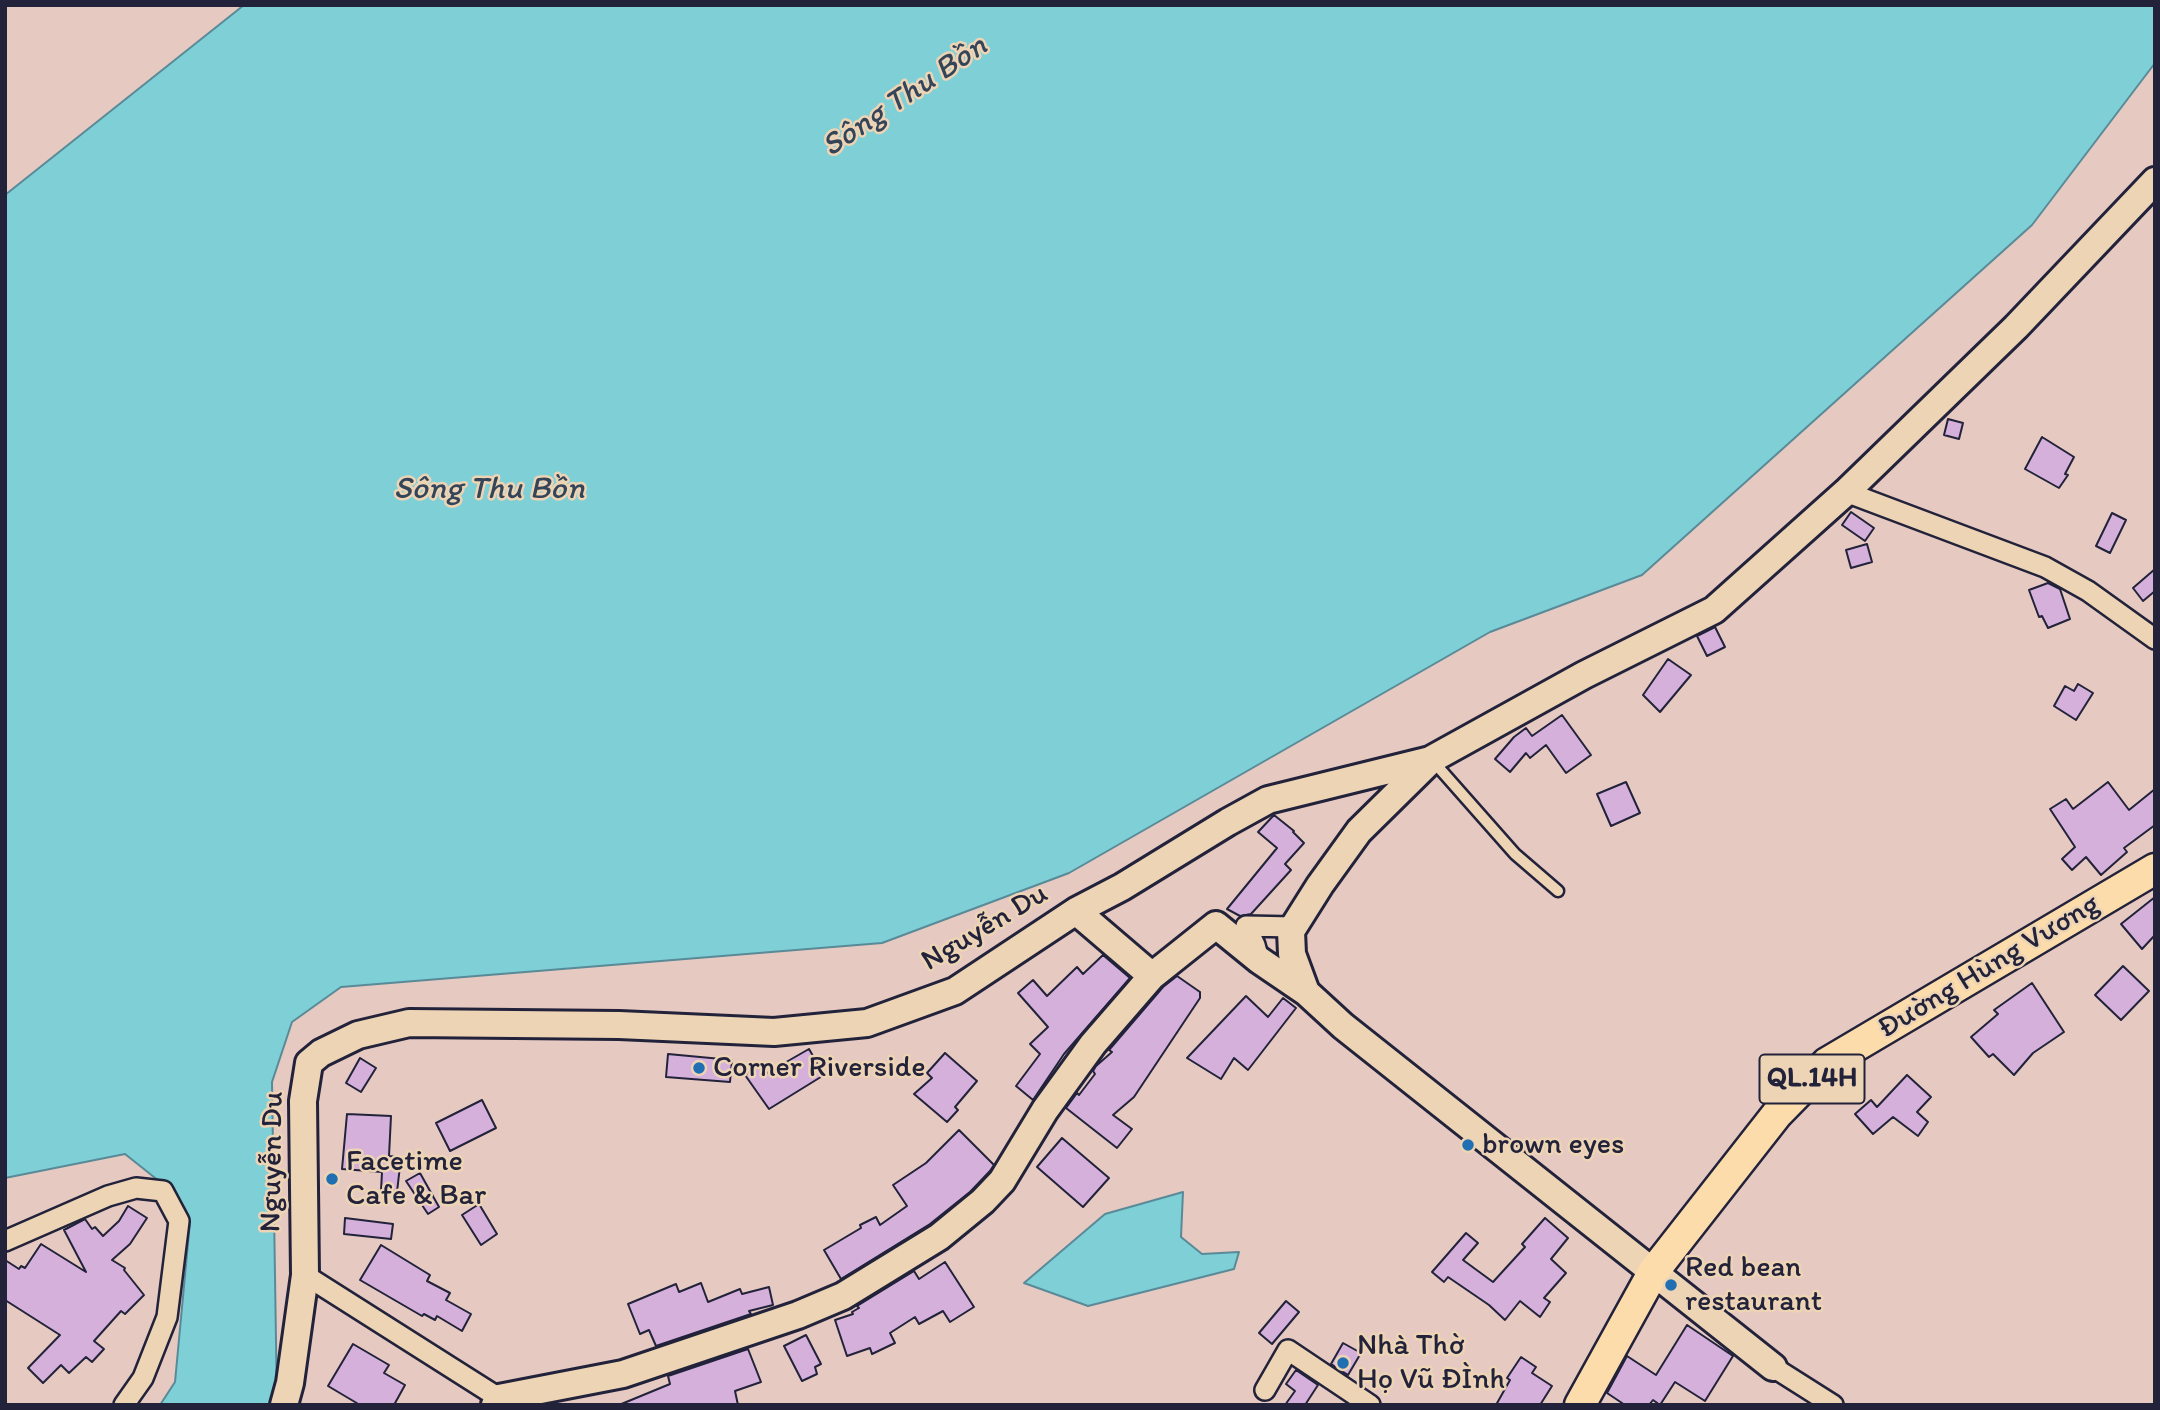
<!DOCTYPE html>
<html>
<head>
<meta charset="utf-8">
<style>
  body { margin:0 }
  #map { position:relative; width:2160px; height:1410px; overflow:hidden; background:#e6c9c0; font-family:Itim,sans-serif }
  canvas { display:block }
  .frame { position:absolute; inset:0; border:7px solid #22223b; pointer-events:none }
</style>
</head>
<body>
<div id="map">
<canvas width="2160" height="1410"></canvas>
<div class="frame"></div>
</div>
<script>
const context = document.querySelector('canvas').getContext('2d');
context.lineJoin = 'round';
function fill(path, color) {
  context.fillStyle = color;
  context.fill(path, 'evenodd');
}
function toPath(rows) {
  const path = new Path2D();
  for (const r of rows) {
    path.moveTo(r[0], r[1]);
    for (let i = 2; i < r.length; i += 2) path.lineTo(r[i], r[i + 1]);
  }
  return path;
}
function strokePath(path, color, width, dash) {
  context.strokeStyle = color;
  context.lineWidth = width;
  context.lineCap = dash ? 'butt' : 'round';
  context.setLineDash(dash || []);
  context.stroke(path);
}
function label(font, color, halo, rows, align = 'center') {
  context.font = font + ' Itim,sans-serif';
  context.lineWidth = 5;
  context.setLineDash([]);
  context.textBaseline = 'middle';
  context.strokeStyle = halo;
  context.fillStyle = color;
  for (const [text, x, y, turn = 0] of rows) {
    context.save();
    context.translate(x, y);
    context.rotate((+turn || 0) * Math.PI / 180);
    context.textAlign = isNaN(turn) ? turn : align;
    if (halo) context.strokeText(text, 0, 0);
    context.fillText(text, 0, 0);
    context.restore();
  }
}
const water = toPath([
  [244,5,2155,5,2155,63,2032,225,1642,575,1490,632,1069,873,882,943,341,987,292,1022,272,1082,277,1405,160,1405,175,1382,190,1222,169,1189,125,1154,5,1178,5,195,244,5],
  [1183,1192,1181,1237,1202,1254,1239,1252,1234,1269,1088,1306,1024,1283,1105,1214,1183,1192]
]);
const building = toPath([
  [1948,419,1963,423,1959,439,1944,435,1948,419],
  [2042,437,2074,457,2065,474,2068,475,2059,488,2025,469,2042,437],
  [1851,512,1874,528,1865,541,1842,525,1851,512],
  [2112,513,2126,520,2110,553,2096,546,2112,513],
  [1867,544,1872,562,1851,568,1846,550,1867,544],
  [2155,569,2155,591,2143,601,2133,588,2155,569],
  [2048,583,2060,589,2070,619,2048,628,2042,616,2039,617,2029,590,2048,583],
  [1715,627,1725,647,1707,656,1697,636,1715,627],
  [1668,659,1691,675,1660,712,1643,695,1668,659],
  [2078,684,2093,693,2076,720,2054,706,2065,686,2074,691,2078,684],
  [1562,715,1591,755,1566,773,1546,745,1530,758,1526,753,1510,772,1495,759,1514,737,1526,728,1532,736,1562,715],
  [1626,782,1640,813,1611,826,1597,794,1626,782],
  [2108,782,2129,810,2155,789,2155,825,2124,848,2127,852,2101,875,2086,857,2072,870,2062,859,2075,847,2050,809,2066,799,2073,809,2108,782],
  [1274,815,1294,831,1293,832,1304,843,1285,864,1291,870,1251,914,1240,916,1227,909,1277,848,1258,832,1274,815],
  [2155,897,2155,935,2142,949,2121,924,2155,897],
  [1103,955,1130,978,1064,1054,1033,1100,1016,1086,1040,1054,1030,1044,1048,1027,1018,993,1033,980,1047,996,1077,967,1083,974,1103,955],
  [2123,966,2149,991,2121,1020,2095,995,2123,966],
  [1177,976,1200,992,1200,998,1134,1097,1113,1115,1132,1129,1117,1148,1066,1108,1077,1093,1079,1095,1095,1074,1093,1071,1096,1066,1112,1052,1109,1050,1163,987,1177,976],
  [2032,983,2064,1032,2033,1053,2014,1075,1993,1054,1989,1057,1971,1037,1998,1014,1994,1010,2032,983],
  [1246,996,1268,1017,1283,998,1296,1008,1248,1070,1234,1058,1221,1079,1187,1058,1246,996],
  [809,1049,824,1075,769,1109,745,1075,761,1064,767,1073,809,1049],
  [945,1053,977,1081,955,1107,958,1110,947,1122,914,1094,932,1078,927,1073,945,1053],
  [668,1054,732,1060,730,1082,666,1077,668,1054],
  [360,1058,376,1068,361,1092,346,1083,360,1058],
  [1907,1075,1931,1097,1917,1112,1928,1122,1918,1136,1893,1117,1873,1134,1855,1114,1871,1100,1877,1107,1907,1075],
  [482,1100,496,1128,450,1151,436,1123,482,1100],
  [347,1114,391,1116,389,1156,401,1157,397,1192,381,1191,382,1172,342,1169,347,1114],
  [959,1130,994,1165,990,1171,970,1192,930,1224,841,1279,824,1250,861,1228,860,1225,876,1217,880,1225,907,1206,893,1185,926,1163,959,1130],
  [1062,1138,1109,1178,1083,1207,1037,1167,1062,1138],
  [420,1173,439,1207,428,1214,406,1181,420,1173],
  [479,1204,497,1234,481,1245,462,1215,479,1204],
  [128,1206,147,1218,130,1244,112,1260,125,1268,124,1270,144,1295,125,1314,121,1311,94,1341,104,1349,92,1362,86,1357,69,1373,61,1365,43,1383,28,1368,60,1335,5,1300,5,1260,19,1269,21,1266,25,1268,41,1244,86,1272,64,1230,85,1219,92,1229,95,1227,103,1236,119,1221,128,1206],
  [345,1218,393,1224,391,1239,344,1234,345,1218],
  [1545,1218,1568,1238,1551,1259,1566,1273,1544,1298,1550,1302,1540,1317,1520,1301,1505,1320,1489,1305,1448,1277,1444,1282,1432,1272,1466,1233,1478,1243,1463,1260,1493,1282,1525,1247,1522,1244,1545,1218],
  [381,1245,430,1275,427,1281,450,1293,446,1300,471,1314,462,1331,437,1316,435,1320,424,1314,422,1316,360,1280,381,1245],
  [945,1262,974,1307,950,1322,943,1311,919,1324,915,1317,890,1333,895,1343,872,1354,870,1348,847,1356,835,1320,853,1314,852,1312,859,1308,857,1306,914,1271,919,1279,945,1262],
  [701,1283,708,1302,740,1289,742,1294,769,1287,773,1305,749,1311,751,1314,656,1346,649,1330,640,1334,628,1304,676,1284,679,1292,701,1283],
  [1286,1301,1299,1312,1272,1344,1259,1333,1286,1301],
  [1687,1325,1733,1356,1705,1401,1675,1382,1660,1405,1653,1400,1649,1405,1625,1405,1607,1393,1627,1356,1656,1375,1687,1325],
  [806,1335,821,1364,815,1367,817,1374,802,1381,784,1346,806,1335],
  [1343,1343,1361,1353,1348,1375,1331,1364,1343,1343],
  [353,1344,389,1365,384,1373,405,1385,394,1405,360,1405,328,1386,353,1344],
  [748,1349,761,1382,735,1391,738,1405,619,1405,670,1384,668,1376,748,1349],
  [1521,1357,1536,1367,1532,1373,1552,1386,1540,1405,1496,1405,1510,1380,1507,1378,1521,1357],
  [1296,1370,1318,1385,1305,1405,1285,1405,1295,1391,1286,1384,1296,1370]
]);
const lane = toPath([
  [1432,760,1515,854,1558,891]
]);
const street = toPath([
  [1846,492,2045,567,2088,591,2155,639],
  [1259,960,1255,945,1246,926,1294,927],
  [5,1241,108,1196,136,1188,163,1191,179,1221,167,1317,143,1378,124,1405],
  [305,1275,499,1398],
  [1773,1367,1833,1405],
  [1265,1390,1288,1350,1370,1405]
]);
const secondary = toPath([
  [1076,911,1122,887,1228,822,1268,800,1430,760],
  [1306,992,1292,954,1291,931,1320,885,1359,831,1432,759,1584,675,1714,610,1846,492,2016,327,2155,181],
  [284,1405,290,1383,305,1275,303,1101,309,1063,321,1053,358,1035,409,1023,619,1025,774,1032,867,1023,955,991,1076,911,1152,976,1216,925,1259,960,1306,992,1343,1026,1773,1367],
  [495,1405,499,1398,623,1374,798,1315,843,1296,939,1237,983,1201,1002,1181,1045,1110,1093,1044,1152,976]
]);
const primary = toPath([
  [1580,1405,1654,1271,1777,1114,1827,1063,2155,869]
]);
const markers = [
  [699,1068,7,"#1f6fb2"],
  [1468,1145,7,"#1f6fb2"],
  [332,1179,7,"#1f6fb2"],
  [1671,1285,7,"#1f6fb2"],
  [1343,1363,7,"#1f6fb2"]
];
const shields = [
  [1812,1079,105]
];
const shieldNames = [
  ["QL.14H",1812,1079]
];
const streetNames = [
  ["Nguyễn Du",985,928,-31],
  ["Đường Hùng Vương",1989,967,-31],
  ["Nguyễn Du",273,1162,-89]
];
const poiNames = [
  ["Corner Riverside",713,1068],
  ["brown eyes",1482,1145],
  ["Facetime",346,1162],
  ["Cafe & Bar",346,1196],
  ["Red bean",1685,1268],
  ["restaurant",1685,1302],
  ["Nhà Thờ",1357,1346],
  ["Họ Vũ ĐÌnh",1357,1380]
];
const waterNames = [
  ["Sông Thu Bồn",905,97,-34],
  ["Sông Thu Bồn",489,490]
];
fill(water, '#7ecfd6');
strokePath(water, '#598a98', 2);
fill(building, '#d5b0da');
strokePath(building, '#22223b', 2);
strokePath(lane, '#22223b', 15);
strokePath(street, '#22223b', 24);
strokePath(secondary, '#22223b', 32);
strokePath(primary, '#22223b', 35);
strokePath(lane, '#edd4b5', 10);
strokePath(street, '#edd4b5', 19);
strokePath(secondary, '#edd4b5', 26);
strokePath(primary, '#fddcac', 30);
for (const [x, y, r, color] of markers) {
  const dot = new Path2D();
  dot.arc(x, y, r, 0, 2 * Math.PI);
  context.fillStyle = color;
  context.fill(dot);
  strokePath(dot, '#edd4b5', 2.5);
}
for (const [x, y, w] of shields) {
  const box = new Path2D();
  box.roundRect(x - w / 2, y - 24.5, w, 49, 5);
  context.fillStyle = '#edd4b5';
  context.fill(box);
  strokePath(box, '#22223b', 2);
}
label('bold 28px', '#22223b', null, shieldNames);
label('30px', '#22223b', '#edd4b5', streetNames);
label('30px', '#22223b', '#edd4b5', poiNames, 'left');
label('italic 32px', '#34455a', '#edd4b5', waterNames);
</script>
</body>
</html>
